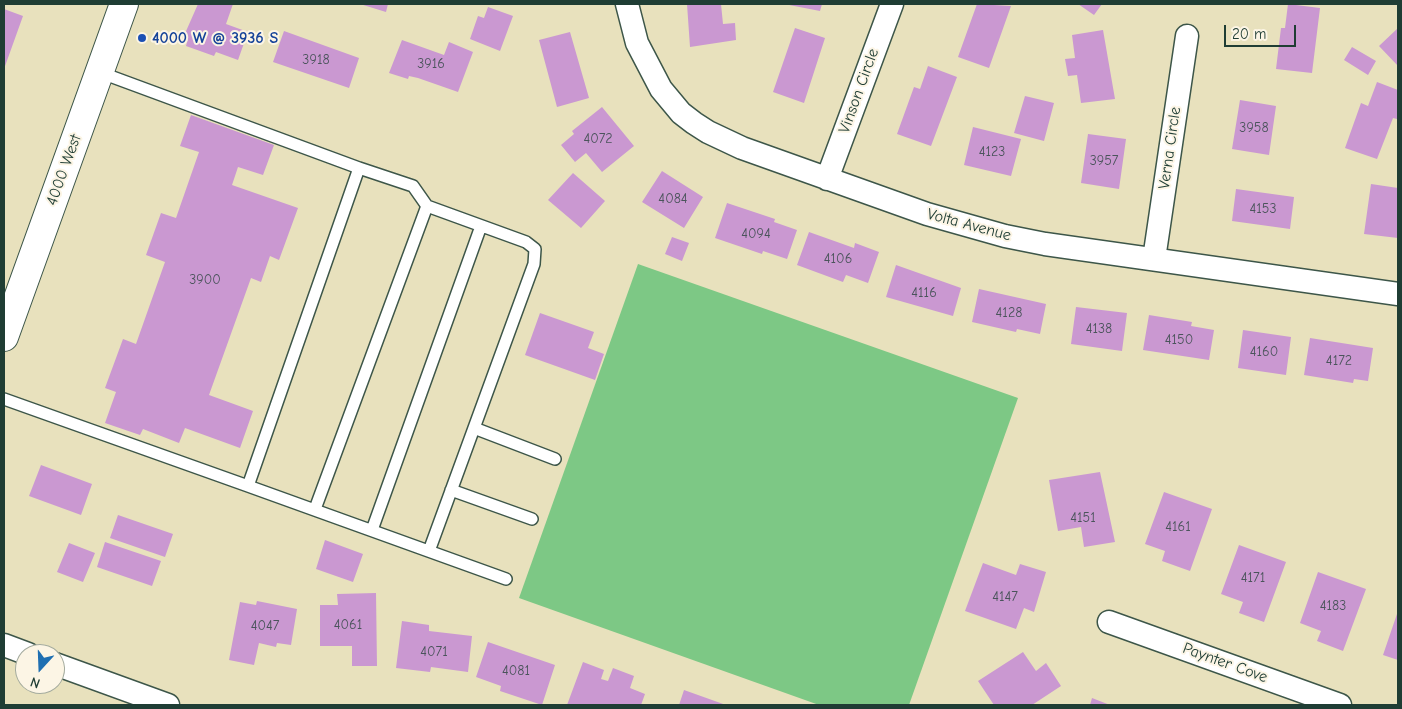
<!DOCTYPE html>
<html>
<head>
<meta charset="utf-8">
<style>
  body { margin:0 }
  #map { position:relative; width:1402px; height:709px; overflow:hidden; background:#e8e1bd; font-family:"Comic Neue",sans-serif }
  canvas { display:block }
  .frame { position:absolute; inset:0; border:5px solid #1f3d34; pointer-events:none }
  .north { position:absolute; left:15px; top:644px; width:50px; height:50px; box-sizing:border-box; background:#fcf5e5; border:1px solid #a4ab9e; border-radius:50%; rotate:200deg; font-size:14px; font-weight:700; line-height:20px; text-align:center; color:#1f3d34 }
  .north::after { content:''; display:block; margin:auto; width:18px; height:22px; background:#1f6fb2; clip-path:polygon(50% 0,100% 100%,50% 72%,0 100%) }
  .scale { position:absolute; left:1224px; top:25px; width:72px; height:22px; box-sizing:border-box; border:2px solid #1f3d34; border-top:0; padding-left:6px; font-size:15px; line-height:18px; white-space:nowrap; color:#1f3d34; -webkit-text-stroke:4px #fcf5e5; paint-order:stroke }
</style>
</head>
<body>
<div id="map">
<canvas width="1402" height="709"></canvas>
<div class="frame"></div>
<div class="north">N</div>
<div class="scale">20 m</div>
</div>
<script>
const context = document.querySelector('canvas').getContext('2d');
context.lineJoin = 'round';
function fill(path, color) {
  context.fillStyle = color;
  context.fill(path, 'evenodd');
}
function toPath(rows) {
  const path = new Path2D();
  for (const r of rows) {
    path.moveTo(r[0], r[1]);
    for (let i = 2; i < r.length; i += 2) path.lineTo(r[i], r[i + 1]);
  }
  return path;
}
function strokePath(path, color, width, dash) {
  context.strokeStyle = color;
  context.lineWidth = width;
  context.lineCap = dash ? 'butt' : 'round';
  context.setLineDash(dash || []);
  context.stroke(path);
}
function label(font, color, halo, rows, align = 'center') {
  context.font = font + ' "Comic Neue",sans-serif';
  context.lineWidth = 4;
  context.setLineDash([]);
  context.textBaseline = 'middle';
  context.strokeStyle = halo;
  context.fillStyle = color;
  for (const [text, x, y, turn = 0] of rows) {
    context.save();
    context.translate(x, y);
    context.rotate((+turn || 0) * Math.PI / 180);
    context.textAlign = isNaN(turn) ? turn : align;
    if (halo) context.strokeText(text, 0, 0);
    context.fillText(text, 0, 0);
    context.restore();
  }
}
const green = toPath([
  [638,264,1018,398,909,705,819,705,519,598]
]);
const building = toPath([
  [198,4,233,4,226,24,248,32,238,60,216,52,214,56,186,46,188,39,183,38],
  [360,4,388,4,386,12],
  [687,4,721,4,723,24,735,23,736,40,690,47],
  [784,4,822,4,820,11],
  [977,4,1011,6,989,68,958,57],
  [1078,4,1102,4,1094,15],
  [1288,4,1320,8,1312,73,1276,69,1281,28,1285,28],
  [488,7,513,16,500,51,470,39,478,16,484,18],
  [4,9,23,16,4,69],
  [795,28,825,38,804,103,773,92],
  [1398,28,1398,66,1379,46],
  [1103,30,1115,99,1081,103,1077,75,1068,76,1065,59,1075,58,1072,35],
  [284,31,359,58,349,88,273,62],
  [570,32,589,98,557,107,539,40],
  [402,40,444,55,449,42,473,52,458,92,418,78,409,76,408,79,389,73],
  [1352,47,1376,61,1368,75,1344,60],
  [928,66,957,77,931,146,897,134,914,87,920,89],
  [1377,82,1398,90,1398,115,1397,119,1393,118,1377,159,1345,148,1361,103,1368,106],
  [1025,96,1054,103,1044,141,1014,133],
  [1240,100,1276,106,1269,155,1232,149],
  [602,107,634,146,602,172,586,153,575,162,561,145,574,134,572,131],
  [191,115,274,145,263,175,238,167,232,185,298,208,279,260,270,256,261,282,251,278,209,395,253,411,240,448,185,428,179,443,143,429,140,435,105,423,116,392,105,388,123,339,136,344,165,262,146,255,161,213,176,218,199,152,180,146],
  [973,127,1021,139,1011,176,964,165],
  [1088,134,1126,139,1119,189,1081,183],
  [662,171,703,197,684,228,642,202],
  [573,173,605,201,581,228,548,200],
  [1371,184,1398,188,1398,238,1364,234],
  [1236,189,1294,197,1290,229,1232,221],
  [727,203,775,219,774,222,797,230,787,259,763,251,762,254,715,238],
  [809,232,854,248,855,243,879,252,868,283,846,275,843,282,797,265],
  [672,237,689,243,682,261,665,254],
  [896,265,961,288,953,316,886,297],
  [979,289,1046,304,1040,334,1017,329,1016,332,972,322],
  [1076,307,1127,313,1122,351,1071,344],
  [540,313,594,332,588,348,604,354,595,380,525,355],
  [1149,315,1192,322,1191,326,1214,330,1209,360,1143,350],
  [1243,330,1291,337,1286,375,1238,368],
  [1310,338,1373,348,1368,381,1354,379,1353,383,1304,375],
  [41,465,92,484,81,515,29,496],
  [1100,472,1115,542,1084,547,1081,527,1058,531,1049,480],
  [1164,492,1212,509,1190,571,1162,561,1165,551,1145,544],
  [118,515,173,534,165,557,110,538],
  [325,540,363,554,353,582,316,569],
  [105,542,161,561,152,586,97,567],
  [69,543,95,553,83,582,57,572],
  [1239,545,1286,562,1264,622,1239,613,1243,602,1221,594],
  [983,563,1016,575,1020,564,1046,572,1034,612,1024,608,1016,629,965,611],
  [1318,572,1366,589,1343,651,1317,641,1321,631,1300,623],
  [376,593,377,666,352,666,352,646,320,646,320,605,338,605,337,594],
  [257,601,297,609,291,645,277,643,276,647,259,643,254,665,229,660,240,602,256,605],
  [1398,611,1398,660,1383,655],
  [402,621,429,625,429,631,472,636,468,672,431,667,430,672,396,668],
  [488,642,555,665,542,705,500,691,501,686,476,677],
  [1023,652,1036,671,1046,663,1061,686,1032,705,994,705,978,681],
  [583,662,604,670,601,679,608,681,613,668,634,676,630,688,645,694,641,705,567,705],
  [684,690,726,705,679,705],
  [1092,698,1110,705,1090,705]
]);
const lane = toPath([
  [359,168,413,186,427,206,526,242,535,249,534,264,429,551],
  [4,399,248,486,359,168,99,72],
  [474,428,555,459],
  [248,486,506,579],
  [451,490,532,519],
  [315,509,427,206],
  [372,530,481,226]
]);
const street = toPath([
  [627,4,637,43,661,89,681,113,694,123,708,132,742,148,927,214,1005,236,1045,244,1398,294],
  [827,179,892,4],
  [1154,259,1187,36],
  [1109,622,1340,705],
  [4,645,28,654],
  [55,664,168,705]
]);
const secondary = toPath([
  [4,337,124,4]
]);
const markers = [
  [142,38,5,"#1a4fb4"]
];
const numberNames = [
  ["3918",316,60],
  ["3916",431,64],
  ["3958",1254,128],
  ["4072",598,139],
  ["4123",992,152],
  ["3957",1104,161],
  ["4084",673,199],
  ["4153",1263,209],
  ["4094",756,234],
  ["4106",838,259],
  ["3900",205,280],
  ["4116",924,293],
  ["4128",1009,313],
  ["4138",1099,329],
  ["4150",1179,340],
  ["4160",1264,352],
  ["4172",1339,361],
  ["4151",1083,518],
  ["4161",1178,527],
  ["4171",1253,578],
  ["4147",1005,597],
  ["4183",1333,606],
  ["4061",348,625],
  ["4047",265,626],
  ["4071",434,652],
  ["4081",516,671]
];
const transitNames = [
  ["4000 W @ 3936 S",152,38]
];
const streetNames = [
  ["Vinson Circle",859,91,-70],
  ["Verna Circle",1170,148,-82],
  ["4000 West",64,170,-70],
  ["Volta Avenue",969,225,15],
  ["Paynter Cove",1225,663,20]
];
fill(green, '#7dc885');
fill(building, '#ca98d1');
strokePath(lane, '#3d5649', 14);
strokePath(street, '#3d5649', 25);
strokePath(secondary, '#3d5649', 30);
strokePath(lane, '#fff', 11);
strokePath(street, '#fff', 22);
strokePath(secondary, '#fff', 28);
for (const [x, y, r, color] of markers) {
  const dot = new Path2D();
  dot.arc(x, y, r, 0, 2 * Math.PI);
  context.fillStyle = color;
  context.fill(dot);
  strokePath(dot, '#fcf5e5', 2);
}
label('14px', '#4a545b', null, numberNames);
label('bold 16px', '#164399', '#fcf5e5', transitNames, 'left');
label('16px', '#1f3d34', '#fcf5e5', streetNames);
</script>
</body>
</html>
